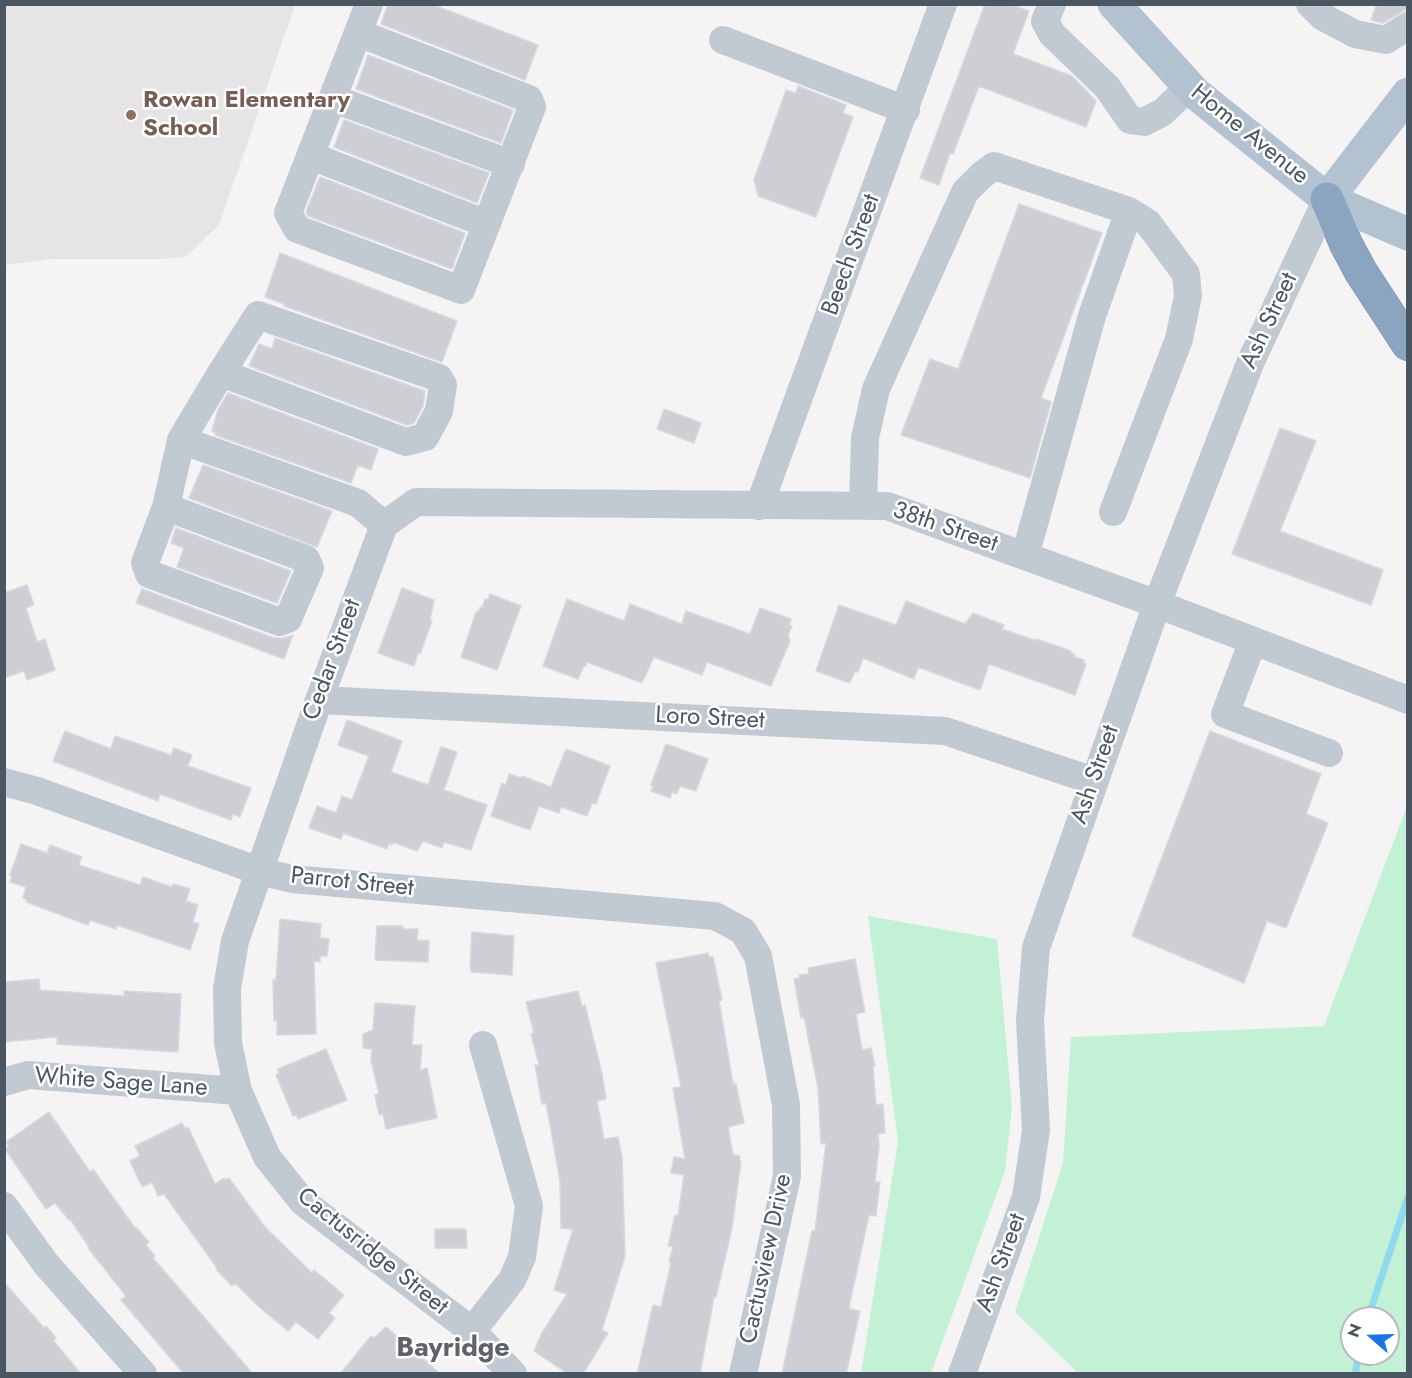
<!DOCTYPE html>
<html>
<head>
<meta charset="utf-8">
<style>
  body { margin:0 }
  #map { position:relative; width:1412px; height:1378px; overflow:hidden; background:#f5f3f3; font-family:Jost,sans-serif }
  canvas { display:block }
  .frame { position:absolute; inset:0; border:6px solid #4a5661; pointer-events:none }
  .north { position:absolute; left:1340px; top:1306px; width:60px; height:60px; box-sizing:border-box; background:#fff; border:2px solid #b7bbc0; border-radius:50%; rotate:290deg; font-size:16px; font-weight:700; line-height:24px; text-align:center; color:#4a5661 }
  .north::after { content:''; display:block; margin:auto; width:21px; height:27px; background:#1a73e8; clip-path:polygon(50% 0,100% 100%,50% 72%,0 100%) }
</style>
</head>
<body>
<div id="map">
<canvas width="1412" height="1378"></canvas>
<div class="frame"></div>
<div class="north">N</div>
</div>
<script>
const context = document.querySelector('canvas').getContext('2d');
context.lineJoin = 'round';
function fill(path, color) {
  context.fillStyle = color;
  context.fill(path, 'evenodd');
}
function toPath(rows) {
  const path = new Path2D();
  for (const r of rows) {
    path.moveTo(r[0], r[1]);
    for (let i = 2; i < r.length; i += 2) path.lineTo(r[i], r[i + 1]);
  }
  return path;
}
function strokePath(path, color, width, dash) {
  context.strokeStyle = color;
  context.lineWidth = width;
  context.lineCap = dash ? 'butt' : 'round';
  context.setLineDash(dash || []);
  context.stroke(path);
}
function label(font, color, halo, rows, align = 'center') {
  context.font = font + ' Jost,sans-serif';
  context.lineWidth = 5;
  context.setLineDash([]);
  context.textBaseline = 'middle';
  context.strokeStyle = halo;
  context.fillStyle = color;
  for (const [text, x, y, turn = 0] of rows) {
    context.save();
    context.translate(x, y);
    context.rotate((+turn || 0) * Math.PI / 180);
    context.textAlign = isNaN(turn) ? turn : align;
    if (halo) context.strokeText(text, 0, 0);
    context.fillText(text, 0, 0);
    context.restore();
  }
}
const education = toPath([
  [4,5,295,5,219,225,187,256,165,259,51,259,5,265]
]);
const green = toPath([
  [1407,806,1407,1373,1078,1373,1015,1312,1063,1163,1071,1037,1324,1026],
  [1352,1318,1388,1318,1388,1354,1352,1354],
  [868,916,997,939,1012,1108,1005,1171,931,1373,861,1373,898,1141]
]);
const stream = toPath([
  [1368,1318,1408,1197],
  [1355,1374,1359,1354]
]);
const building = toPath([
  [388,4,431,4,538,45,525,80,381,24,388,4],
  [985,4,1010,4,1029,11,1013,54,1072,76,1096,101,1086,127,979,86,953,154,950,153,939,185,920,178,985,4],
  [1377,4,1407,4,1405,10,1383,23,1371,20,1377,4],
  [368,55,513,110,501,143,356,89,368,55],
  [798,86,846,105,843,113,853,117,816,217,758,196,754,180,786,90,796,93,798,86],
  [344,120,489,173,477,203,334,147,344,120],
  [320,177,465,233,452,269,308,216,306,212,320,177],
  [1019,204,1102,233,1041,398,1051,402,1030,478,901,435,930,359,958,369,1019,204],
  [280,253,457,321,442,362,284,306,284,304,265,297,280,253],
  [275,338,425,391,423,406,414,423,407,425,249,366,259,344,272,349,275,338],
  [228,393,378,449,371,470,358,465,351,483,215,435,216,433,212,431,218,410,228,393],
  [664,409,701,423,694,443,657,429,664,409],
  [1280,428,1316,441,1280,531,1383,570,1371,605,1232,554,1280,428],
  [203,465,332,511,317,547,189,498,203,465],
  [176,528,291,571,277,603,177,567,184,548,171,543,176,528],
  [27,585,34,605,26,608,37,642,45,639,55,670,27,680,24,671,4,678,4,593,27,585],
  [402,588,434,600,430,620,432,621,420,654,418,653,414,666,378,653,402,588],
  [142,589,274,638,285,638,293,635,284,659,136,603,142,589],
  [490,594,521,606,497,670,461,657,476,612,478,612,480,607,482,608,485,599,488,600,490,594],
  [567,599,624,621,630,604,682,624,686,611,750,634,760,608,791,619,789,625,792,626,788,635,790,641,771,686,707,662,702,675,654,657,642,683,587,662,586,666,584,666,578,679,543,666,567,599],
  [906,601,965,624,973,613,1004,625,1002,629,1037,641,1037,639,1071,651,1071,653,1075,655,1074,657,1084,660,1083,662,1086,664,1075,695,989,664,980,690,918,667,914,679,863,658,858,672,855,671,850,683,816,671,839,605,896,625,906,601],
  [347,720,402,741,391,772,428,785,441,747,457,752,444,790,487,805,471,850,444,842,442,848,423,841,417,851,393,842,392,845,389,843,387,849,343,833,341,839,309,828,317,806,336,813,342,796,352,800,369,756,338,745,347,720],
  [65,731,111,749,115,736,171,755,174,748,192,755,188,766,251,788,240,817,233,814,231,820,160,794,158,801,53,761,65,731],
  [1210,731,1321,774,1306,814,1328,823,1286,928,1267,921,1244,983,1132,936,1210,731],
  [666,744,708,759,696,791,680,786,677,794,672,792,670,798,651,791,653,786,651,785,666,744],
  [566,749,610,766,596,804,592,803,587,816,561,807,559,813,539,806,530,830,491,816,502,783,506,785,509,774,521,778,522,776,551,787,566,749],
  [21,844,47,853,50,845,82,857,79,865,140,885,143,877,172,887,173,884,190,889,186,901,198,905,193,922,199,924,190,950,117,925,116,929,90,920,88,925,26,902,27,900,23,898,26,887,10,882,12,876,10,875,21,844],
  [280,919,321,924,320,938,329,939,327,956,320,956,320,962,314,961,316,1034,277,1035,277,1020,274,1021,273,980,276,980,280,919],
  [377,926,403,926,403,929,418,929,417,940,429,941,428,962,375,960,377,926],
  [472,932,514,936,512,975,471,972,471,967,470,967,472,932],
  [708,953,709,957,713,957,722,1000,719,1001,728,1054,733,1084,736,1084,744,1123,728,1127,733,1155,740,1156,739,1160,741,1161,732,1228,716,1297,714,1297,700,1374,637,1374,653,1305,661,1307,671,1263,669,1262,673,1247,668,1246,675,1215,678,1216,684,1175,671,1173,674,1157,685,1159,673,1088,681,1087,656,963,708,953],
  [855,959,865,1012,856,1014,862,1050,871,1048,875,1066,873,1066,876,1105,883,1104,885,1133,878,1134,879,1146,875,1182,880,1182,876,1216,869,1215,849,1307,850,1309,860,1311,846,1374,782,1374,812,1231,815,1231,826,1143,821,1144,818,1088,804,1017,801,1018,794,979,800,978,799,975,809,974,808,968,855,959],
  [39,979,40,990,124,996,124,991,181,994,178,1052,57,1044,57,1037,4,1042,4,982,39,979],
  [578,991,582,1006,585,1005,602,1073,606,1099,597,1101,604,1139,618,1137,622,1156,625,1256,602,1330,608,1333,583,1374,568,1374,534,1351,542,1333,567,1294,554,1290,573,1229,561,1228,560,1181,546,1103,542,1104,535,1065,539,1065,531,1034,534,1033,526,1002,578,991],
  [375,1003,415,1006,412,1045,422,1045,420,1070,427,1068,437,1118,386,1129,383,1114,379,1115,375,1095,379,1094,371,1060,372,1049,363,1048,363,1034,373,1030,375,1003],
  [326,1049,347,1100,298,1119,296,1115,293,1116,276,1075,279,1073,278,1069,326,1049],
  [49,1112,90,1172,93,1169,135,1228,136,1227,149,1242,146,1245,155,1256,153,1258,253,1374,184,1374,121,1300,126,1296,88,1248,89,1247,70,1219,69,1220,55,1203,46,1209,5,1149,9,1146,6,1142,49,1112],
  [182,1123,185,1129,188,1127,215,1184,224,1178,225,1180,229,1178,265,1227,312,1273,314,1270,344,1295,329,1313,335,1318,318,1339,296,1322,288,1331,258,1306,235,1283,232,1286,216,1269,217,1268,164,1194,158,1196,152,1182,142,1187,130,1161,140,1156,135,1146,182,1123],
  [435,1229,466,1229,467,1248,435,1248,435,1229],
  [4,1282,44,1328,46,1326,56,1338,53,1340,81,1374,4,1374,4,1282],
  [386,1327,419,1354,440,1374,340,1374,371,1336,374,1338,386,1327]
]);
const minor = toPath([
  [1052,4,1045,21,1052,34,1107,87,1130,120,1144,122,1163,112,1189,87],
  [1310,4,1323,17,1355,34,1386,40,1408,26],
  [358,33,529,99,532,107,461,290,297,229,288,213,369,4],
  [723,40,906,110],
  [334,99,511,164],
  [311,156,487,224],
  [181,440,221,373,258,315,439,378,443,385,439,411,425,437,406,442,221,373],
  [759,506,943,4],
  [863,506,865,438,876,389,965,192,982,175,994,166,1129,211],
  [166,507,306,559,310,568,288,619,280,622,149,574,145,563,166,507,181,440,358,503,384,525],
  [1025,556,1092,316,1129,211,1148,223,1186,274,1188,296,1179,339,1113,512],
  [1253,641,1225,714,1329,753],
  [319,700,945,731,1094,781],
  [4,782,37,791,259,871,292,879,715,916,743,931,758,956,786,1105,787,1176,743,1374],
  [4,1082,28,1075,238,1091],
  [4,1206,46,1264,143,1374],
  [472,1331,512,1280,522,1257,529,1206,483,1045],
  [513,1374,472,1331,303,1202,267,1157,238,1091,228,1043,227,989,235,941,319,700,384,525,416,502,887,506,1157,604,1408,700],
  [962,1374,1026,1197,1036,1130,1030,1021,1036,948,1157,604,1251,361,1327,199]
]);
const major = toPath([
  [1114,4,1195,93,1327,199,1408,234],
  [1327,199,1408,94]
]);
const highway = toPath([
  [1327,199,1346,244,1361,272,1408,344]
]);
const markers = [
  [131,115,6,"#8d6e63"]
];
const educationNames = [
  ["Rowan Elementary",143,101],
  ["School",143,129]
];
const streetNames = [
  ["Home Avenue",1249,135,39],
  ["Beech Street",852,255,-70],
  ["Ash Street",1270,321,-65],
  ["38th Street",945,528,19],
  ["Cedar Street",333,660,-70],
  ["Loro Street",710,719,3],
  ["Ash Street",1096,775,-71],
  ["Parrot Street",352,883,6],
  ["White Sage Lane",121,1083,4],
  ["Cactusridge Street",372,1252,39],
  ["Cactusview Drive",767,1259,-78],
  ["Ash Street",1002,1263,-70]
];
const quarterNames = [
  ["Bayridge",453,1349]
];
fill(education, '#e6e4e5');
fill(green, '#c3f1d5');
strokePath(stream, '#90daee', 7);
fill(building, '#cdcfd5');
strokePath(building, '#d7d9de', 1.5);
strokePath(highway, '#7690ad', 34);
strokePath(minor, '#c1cad2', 28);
strokePath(major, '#b3c2d1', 33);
strokePath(highway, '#8ba5c1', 33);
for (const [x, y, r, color] of markers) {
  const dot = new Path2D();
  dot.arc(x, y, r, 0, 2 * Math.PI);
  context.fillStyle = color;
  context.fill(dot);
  strokePath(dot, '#fff', 2);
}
label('bold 24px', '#785e54', '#fff', educationNames, 'left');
label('24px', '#4a5661', '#fff', streetNames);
label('bold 27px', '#5f6368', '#fff', quarterNames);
</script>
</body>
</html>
